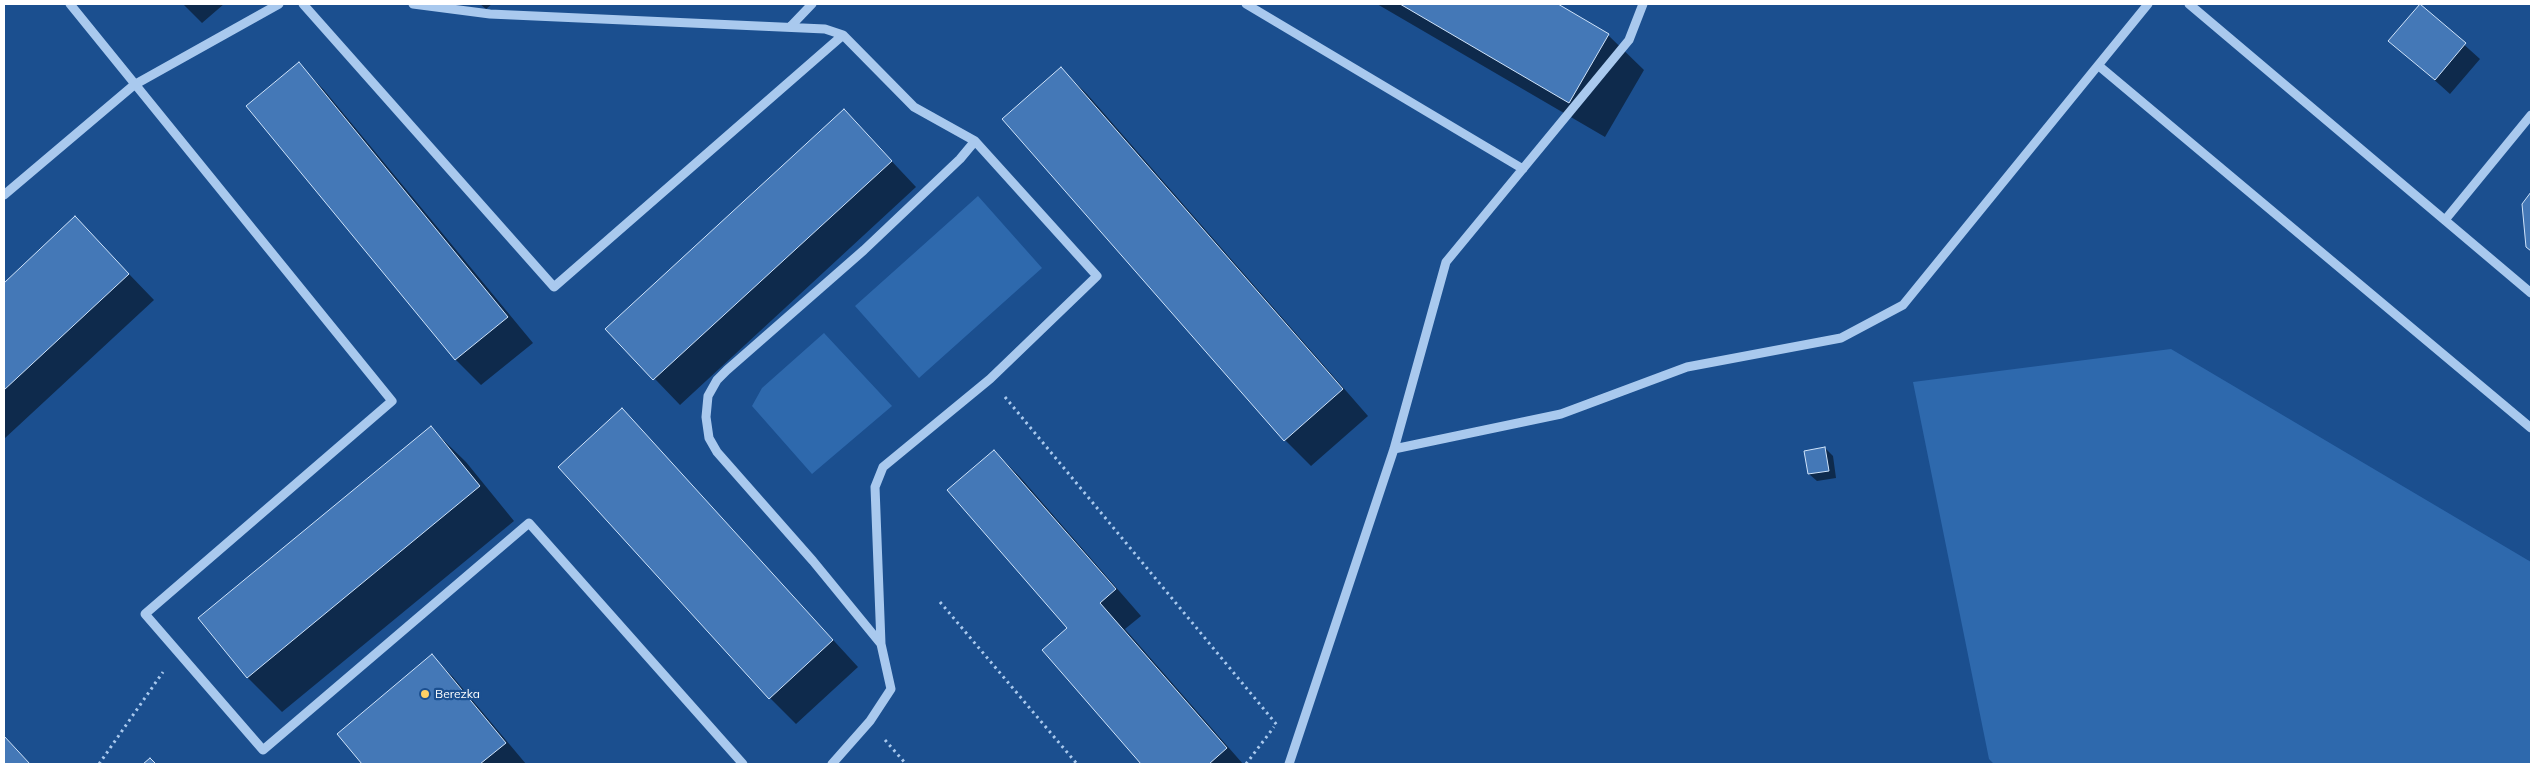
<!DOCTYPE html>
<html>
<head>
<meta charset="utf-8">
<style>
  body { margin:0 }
  #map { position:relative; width:2535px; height:768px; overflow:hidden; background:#1b4f8f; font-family:Mulish,sans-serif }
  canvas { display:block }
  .frame { position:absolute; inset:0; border:5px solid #fff; pointer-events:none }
</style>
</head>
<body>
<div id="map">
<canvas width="2535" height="768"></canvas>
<div class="frame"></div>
</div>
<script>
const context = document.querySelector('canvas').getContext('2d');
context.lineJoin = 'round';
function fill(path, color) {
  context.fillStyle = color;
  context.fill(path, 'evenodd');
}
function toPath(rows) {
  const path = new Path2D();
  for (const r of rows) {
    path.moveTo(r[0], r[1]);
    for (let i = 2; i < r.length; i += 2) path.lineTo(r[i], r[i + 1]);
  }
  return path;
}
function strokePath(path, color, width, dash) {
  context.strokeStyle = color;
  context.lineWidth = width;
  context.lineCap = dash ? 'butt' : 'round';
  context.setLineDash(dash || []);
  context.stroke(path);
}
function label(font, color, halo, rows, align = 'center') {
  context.font = font + ' Mulish,sans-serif';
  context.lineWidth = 4.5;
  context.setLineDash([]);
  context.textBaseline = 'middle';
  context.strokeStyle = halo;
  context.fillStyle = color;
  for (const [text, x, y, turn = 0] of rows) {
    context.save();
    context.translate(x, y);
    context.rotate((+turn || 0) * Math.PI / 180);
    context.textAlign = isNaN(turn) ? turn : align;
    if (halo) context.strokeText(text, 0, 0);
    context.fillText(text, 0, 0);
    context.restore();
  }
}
const green = toPath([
  [978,196,1042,268,919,378,855,306],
  [824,333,892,406,812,474,752,406,762,388],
  [2171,349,2531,562,2531,764,1994,764,1989,759,1913,382]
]);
const shadow = toPath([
  [183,4,224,4,202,23],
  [480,4,492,4,486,9],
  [1377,4,1555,4,1608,35,1644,70,1605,137],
  [2420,5,2480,59,2450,94,2390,40],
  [299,64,324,90,533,343,481,385,456,360,247,106],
  [1061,69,1087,94,1368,416,1311,466,1285,440,1004,119],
  [869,137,916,187,680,405,607,329],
  [2531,194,2531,250,2528,246,2523,204],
  [75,218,154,300,4,439,4,284],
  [622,410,858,667,796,724,770,698],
  [431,428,466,462,514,521,282,712,247,677],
  [1825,448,1833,456,1836,478,1817,481,1809,474],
  [994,451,1020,477,1141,616,1125,629,1243,764,1143,764,1044,650,1069,628],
  [432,656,453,677,526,764,364,764,339,734],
  [4,736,30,764,4,764]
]);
const building = toPath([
  [1400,4,1558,4,1609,34,1569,103,1400,4],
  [2420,4,2466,43,2435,80,2388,41,2420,4],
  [299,62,508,317,455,360,246,106,299,62],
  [1061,67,1343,389,1284,441,1002,119,1061,67],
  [844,109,892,161,653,380,605,329,844,109],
  [2531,192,2531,251,2526,247,2522,204,2531,192],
  [75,216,129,274,4,390,4,283,75,216],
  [622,408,833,640,769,699,558,467,622,408],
  [431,426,480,486,247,678,198,618,431,426],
  [1825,447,1829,471,1808,474,1804,451,1825,447],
  [994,450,1116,589,1100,603,1227,748,1209,764,1141,764,1042,650,1067,628,947,490,994,450],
  [432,654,506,743,480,764,362,764,337,734,432,654],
  [4,736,30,764,4,764,4,736],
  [150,758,156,764,143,764,150,758]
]);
const path = toPath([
  [1005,397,1277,725],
  [940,602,1077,764],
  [885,740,906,764],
  [99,764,163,672],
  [1246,764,1274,727]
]);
const minor = toPath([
  [70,4,392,401,145,614,263,750,529,523,743,764],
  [303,4,554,287,843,35],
  [413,4,490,14,825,29,843,35,914,107,975,141,1097,276,990,379,883,467,875,487,881,644],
  [1246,4,1523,169],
  [2189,4,2531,293],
  [790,27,812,4],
  [2099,66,2531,428],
  [4,195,134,85,279,4],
  [2445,220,2531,115],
  [1394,449,1561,414,1687,367,1841,338,1903,305,2148,4],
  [832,764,870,721,891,689,881,644,813,561,717,452,709,438,706,417,708,396,717,380,727,370,864,250,960,159,975,141],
  [1289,764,1394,449,1446,262,1629,40,1643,4]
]);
const markers = [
  [425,694,5,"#ffd166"]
];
const poiNames = [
  ["Berezka",435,694]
];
fill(green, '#2e69ad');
fill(shadow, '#0007');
fill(building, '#4478b7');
strokePath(building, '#cfe3fa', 1);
strokePath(path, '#a9c9ee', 3, [2.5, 4]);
strokePath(minor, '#a9c9ee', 9);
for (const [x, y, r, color] of markers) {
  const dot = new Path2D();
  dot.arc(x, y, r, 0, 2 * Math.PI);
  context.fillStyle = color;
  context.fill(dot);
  strokePath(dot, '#1b4f8f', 2);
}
label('12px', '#fff', '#1b4f8f', poiNames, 'left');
</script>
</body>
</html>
